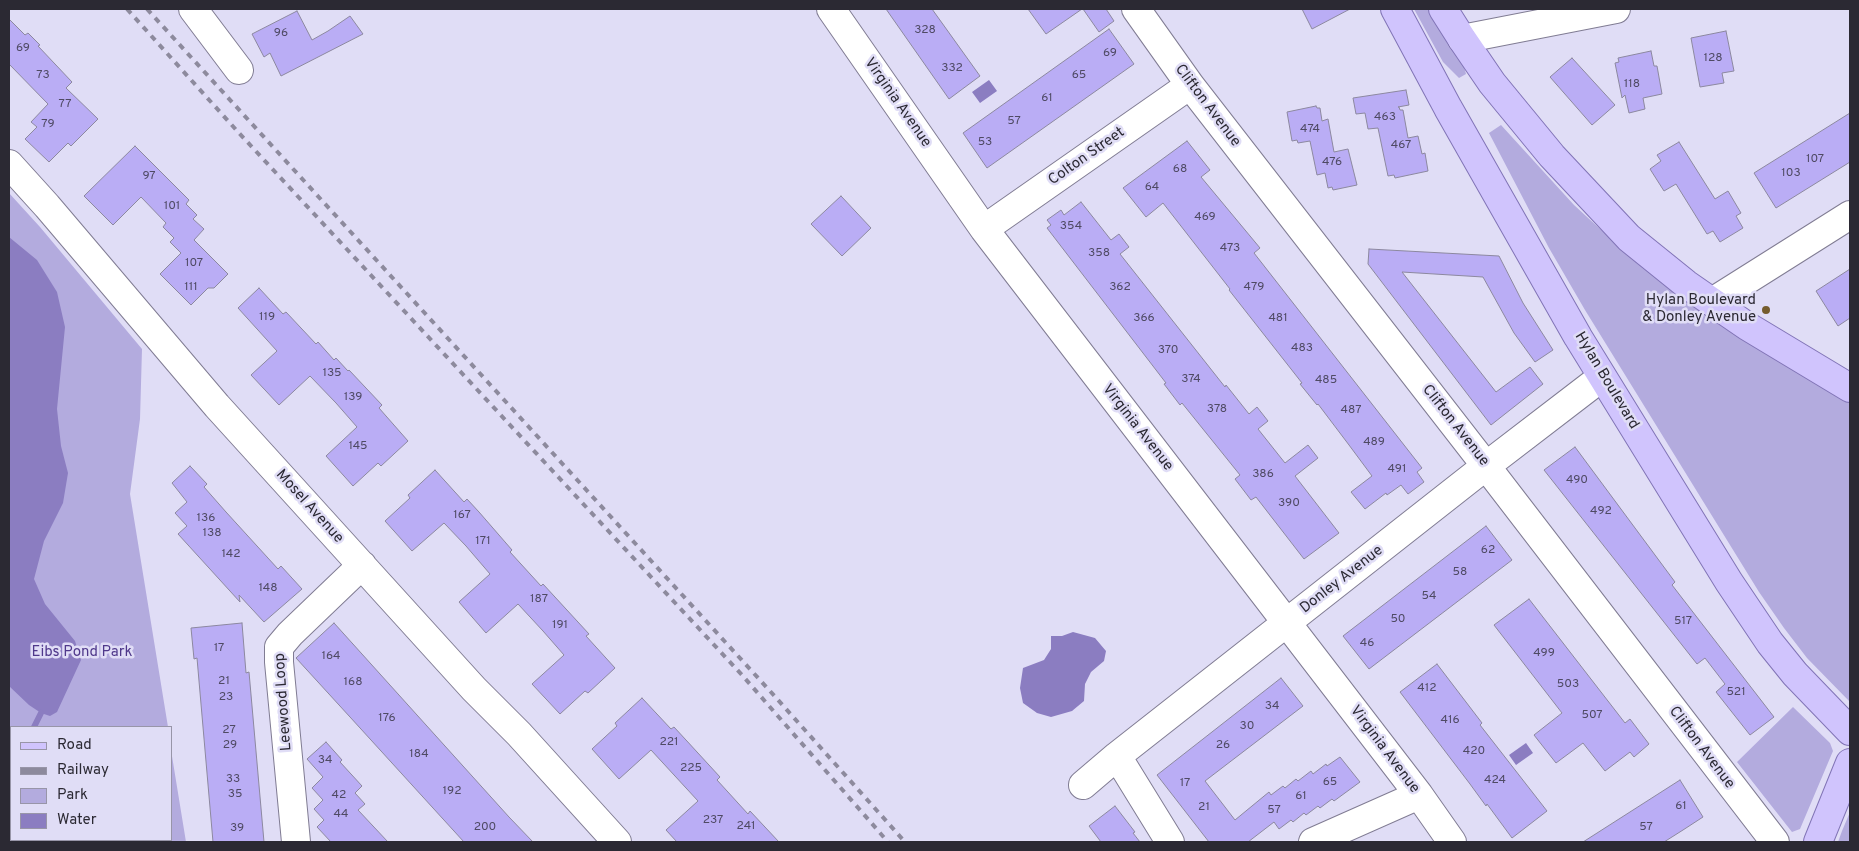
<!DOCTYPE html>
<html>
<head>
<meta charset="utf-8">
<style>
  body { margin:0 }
  #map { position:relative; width:1859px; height:851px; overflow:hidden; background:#e0ddf6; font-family:Overpass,sans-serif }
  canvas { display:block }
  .frame { position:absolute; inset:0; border:10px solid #2b2933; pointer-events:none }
  .legend { position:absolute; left:10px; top:726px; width:162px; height:115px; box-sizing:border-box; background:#e0ddf6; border:1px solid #9895a8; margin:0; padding:6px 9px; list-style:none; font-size:15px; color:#2b2933 }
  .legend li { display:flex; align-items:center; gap:10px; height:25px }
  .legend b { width:25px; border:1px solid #9895a8 }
</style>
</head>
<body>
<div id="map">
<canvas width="1859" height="851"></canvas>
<div class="frame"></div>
<ul class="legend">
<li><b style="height:6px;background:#d0c4fd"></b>Road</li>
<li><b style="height:6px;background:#8d8a9d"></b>Railway</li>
<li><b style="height:14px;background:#b3abde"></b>Park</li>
<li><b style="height:14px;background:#8b7dc1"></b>Water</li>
</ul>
</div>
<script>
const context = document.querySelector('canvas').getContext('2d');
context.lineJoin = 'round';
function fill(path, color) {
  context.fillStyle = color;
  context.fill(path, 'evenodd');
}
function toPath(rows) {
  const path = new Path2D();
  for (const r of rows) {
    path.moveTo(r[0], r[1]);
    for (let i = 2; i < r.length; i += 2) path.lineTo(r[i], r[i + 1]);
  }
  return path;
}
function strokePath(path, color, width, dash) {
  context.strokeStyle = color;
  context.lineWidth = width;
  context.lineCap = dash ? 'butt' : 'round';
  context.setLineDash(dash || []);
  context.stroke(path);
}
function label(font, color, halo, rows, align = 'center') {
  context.font = font + ' Overpass,sans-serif';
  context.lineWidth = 5;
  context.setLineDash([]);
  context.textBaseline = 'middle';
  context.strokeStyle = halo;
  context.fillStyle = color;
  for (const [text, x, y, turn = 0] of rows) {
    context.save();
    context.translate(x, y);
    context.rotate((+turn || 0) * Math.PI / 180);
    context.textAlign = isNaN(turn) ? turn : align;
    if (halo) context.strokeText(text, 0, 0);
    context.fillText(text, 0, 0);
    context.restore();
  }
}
const green = toPath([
  [1414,9,1434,9,1463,63,1466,74,1459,78,1443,62],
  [1501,125,1574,205,1612,240,1850,401,1850,702,1807,658,1784,628,1759,592,1585,310,1549,248,1489,133],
  [9,193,40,227,142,349,140,419,130,494,168,727,11,727,11,840,171,840,171,750,186,842,9,842],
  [1793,707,1830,743,1833,751,1800,829,1792,832,1737,762],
  [1850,812,1850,842,1838,842,1842,831]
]);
const water = toPath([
  [989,80,997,91,980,103,972,92],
  [9,237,37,260,57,292,65,327,57,409,61,446,68,473,63,503,44,541,34,579,45,604,75,641,81,660,57,712,50,716,41,713,29,705,9,686],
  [1073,632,1095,638,1106,651,1104,661,1091,672,1085,684,1084,701,1072,711,1051,717,1037,713,1023,703,1020,688,1023,668,1044,660,1051,649,1051,636,1062,636],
  [1526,743,1533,753,1516,765,1509,755]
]);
const stream = toPath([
  [34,727,41,713],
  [9,774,11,770]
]);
const building = toPath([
  [886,9,932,9,980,76,949,99,886,9],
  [1028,9,1082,9,1046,34,1028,9],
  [1083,9,1106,9,1114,21,1099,32,1083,9],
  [1302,9,1350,9,1312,29,1302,9],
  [297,11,312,40,328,31,350,16,363,34,281,76,270,53,264,57,252,34,297,11],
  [9,19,25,35,28,33,40,45,38,46,72,82,66,88,98,119,71,146,68,143,49,162,25,139,37,127,31,122,48,104,9,64,9,19],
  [1109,29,1134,64,987,168,963,133,1109,29],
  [1726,31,1734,71,1722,73,1724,83,1700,87,1691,38,1726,31],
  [1651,51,1654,66,1657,66,1662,94,1643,98,1645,109,1629,113,1625,95,1622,98,1615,63,1619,62,1618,58,1651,51],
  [1572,58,1615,105,1592,125,1550,77,1572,58],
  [1406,90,1409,105,1398,107,1399,107,1400,110,1403,110,1408,138,1418,136,1422,154,1425,153,1428,171,1395,178,1394,175,1388,176,1378,128,1368,129,1365,113,1356,114,1353,98,1406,90],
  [1316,106,1317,108,1320,108,1322,121,1328,119,1334,152,1348,149,1357,185,1333,190,1332,187,1328,188,1325,173,1317,175,1310,141,1298,143,1297,140,1292,141,1287,112,1316,106],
  [1850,113,1850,162,1776,208,1754,173,1850,113],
  [1187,141,1210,170,1201,177,1260,248,1254,253,1422,468,1417,472,1424,482,1408,494,1401,485,1387,495,1386,493,1365,509,1351,492,1372,476,1349,445,1318,404,1317,405,1300,384,1302,383,1229,290,1230,289,1163,203,1146,217,1123,188,1187,141],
  [1679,142,1715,199,1728,191,1741,213,1736,216,1743,228,1720,242,1713,231,1707,234,1676,184,1664,191,1650,169,1661,161,1657,155,1679,142],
  [135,146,189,200,186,204,197,215,193,219,204,229,194,240,228,274,214,288,208,288,191,305,160,274,181,253,170,242,174,238,163,227,166,223,141,197,113,225,84,196,135,146],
  [841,196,871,228,842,256,811,224,841,196],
  [1081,202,1111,240,1119,234,1129,247,1120,254,1225,387,1226,385,1249,414,1257,407,1268,421,1258,429,1285,463,1308,445,1318,458,1295,476,1339,533,1304,559,1256,497,1251,500,1235,479,1240,475,1182,403,1180,405,1164,384,1166,383,1047,228,1051,225,1047,220,1061,210,1064,215,1081,202],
  [1369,249,1499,256,1523,303,1553,350,1535,362,1514,333,1483,277,1402,272,1496,392,1530,367,1543,384,1491,425,1368,264,1369,249],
  [1850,269,1850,318,1838,326,1816,291,1850,269],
  [259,288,283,314,286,312,316,344,318,342,334,360,336,358,348,371,349,370,382,405,379,408,408,441,381,466,378,463,353,486,326,456,357,427,336,403,310,376,279,405,251,375,277,351,238,308,259,288],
  [1575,447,1675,582,1672,585,1774,717,1750,735,1716,692,1725,684,1705,658,1697,664,1544,470,1575,447],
  [190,466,207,484,204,487,226,512,278,569,281,566,302,589,264,622,239,595,240,602,178,534,187,526,175,513,187,502,172,483,190,466],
  [435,470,464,502,467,499,479,512,512,550,510,552,541,586,543,584,589,634,586,636,615,668,588,693,585,691,560,714,532,684,564,655,543,631,518,604,486,633,459,602,490,574,466,546,444,523,412,551,385,521,410,498,408,495,435,470],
  [1486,526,1512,560,1369,669,1343,636,1486,526],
  [1529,599,1625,723,1630,719,1649,744,1634,757,1630,752,1605,771,1583,743,1556,763,1534,735,1562,713,1494,625,1529,599],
  [242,623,246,673,249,672,264,842,213,842,197,658,194,659,191,628,242,623],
  [334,623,509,817,533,842,464,842,350,717,296,658,334,623],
  [1437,664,1482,723,1480,725,1547,811,1512,838,1487,804,1486,806,1470,784,1400,692,1437,664],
  [1281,678,1303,706,1205,781,1235,820,1269,792,1271,795,1283,786,1285,788,1296,779,1298,781,1311,771,1313,774,1326,764,1327,766,1340,757,1360,782,1334,801,1332,799,1320,808,1318,806,1306,815,1304,813,1293,822,1291,820,1279,829,1274,822,1248,842,1209,842,1157,775,1281,678],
  [642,698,671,729,674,727,686,740,720,777,717,780,748,814,750,811,779,842,677,842,666,830,698,801,651,750,619,779,592,749,617,726,615,723,642,698],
  [326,742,342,760,340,762,362,786,355,793,365,804,358,810,388,842,331,842,317,827,324,820,314,809,323,800,312,788,323,777,307,759,326,742],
  [1680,780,1703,817,1683,830,1664,842,1583,842,1680,780],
  [1115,806,1135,832,1133,833,1140,842,1101,842,1089,826,1115,806]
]);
const minor = toPath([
  [193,9,239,70],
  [831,9,984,229,1419,795,1452,842],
  [1136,9,1190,85,1486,466,1775,842],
  [1462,39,1616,9],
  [9,164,47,206,217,406,474,689,519,734,617,842],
  [984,229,1190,85],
  [1712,302,1850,215],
  [1117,756,1170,842],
  [1083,785,1117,756,1486,466,1602,377],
  [296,842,279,662,279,647,290,634,362,565],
  [1313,842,1419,795]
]);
const major = toPath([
  [1395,9,1448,108,1578,337,1729,582,1770,643,1795,674,1850,731],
  [1443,9,1462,39,1492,83,1552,156,1629,238,1686,284,1712,302,1747,326,1850,388],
  [1818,842,1850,763]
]);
const rail = toPath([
  [127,9,239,133,742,675,888,842],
  [147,9,770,691,905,842]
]);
const markers = [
  [1766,310,5,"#755c2d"]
];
const numberNames = [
  ["328",925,31],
  ["96",281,34],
  ["69",23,49],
  ["69",1110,54],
  ["128",1713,59],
  ["332",952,69],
  ["73",43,76],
  ["65",1079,76],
  ["118",1632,85],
  ["61",1047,99],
  ["77",65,105],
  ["463",1385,118],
  ["57",1014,122],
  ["79",48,125],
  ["474",1310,130],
  ["53",985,143],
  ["467",1401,146],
  ["107",1815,160],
  ["476",1332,163],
  ["68",1180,170],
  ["103",1791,174],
  ["97",149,177],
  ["64",1152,188],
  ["101",172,207],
  ["469",1205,218],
  ["354",1071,227],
  ["473",1230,249],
  ["358",1099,254],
  ["107",194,264],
  ["111",191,288],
  ["362",1120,288],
  ["479",1254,288],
  ["119",267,318],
  ["366",1144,319],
  ["481",1278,319],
  ["483",1302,349],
  ["370",1168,351],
  ["135",332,374],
  ["374",1191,380],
  ["485",1326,381],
  ["139",353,398],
  ["378",1217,410],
  ["487",1351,411],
  ["489",1374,443],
  ["145",358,447],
  ["491",1397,470],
  ["386",1263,475],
  ["490",1577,481],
  ["390",1289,504],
  ["492",1601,512],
  ["167",462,516],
  ["136",206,519],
  ["138",212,534],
  ["171",483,542],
  ["62",1488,551],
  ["142",231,555],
  ["58",1460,573],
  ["148",268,589],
  ["54",1429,597],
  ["187",539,600],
  ["50",1398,620],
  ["517",1683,622],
  ["191",560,626],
  ["46",1367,644],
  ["17",219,649],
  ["499",1544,654],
  ["164",331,657],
  ["21",224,682],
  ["168",353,683],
  ["503",1568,685],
  ["412",1427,689],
  ["521",1736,693],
  ["23",226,698],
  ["34",1272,707],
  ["507",1592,716],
  ["176",387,719],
  ["416",1450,721],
  ["30",1247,727],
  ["27",229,731],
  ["221",669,743],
  ["29",230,746],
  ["26",1223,746],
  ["420",1474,752],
  ["184",419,755],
  ["34",325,761],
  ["225",691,769],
  ["33",233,780],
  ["424",1495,781],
  ["65",1330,783],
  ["17",1185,784],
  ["192",452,792],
  ["35",235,795],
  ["42",339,796],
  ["61",1301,797],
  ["61",1681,807],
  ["21",1204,808],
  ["57",1274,811],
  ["44",341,815],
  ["237",713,821],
  ["241",746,827],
  ["200",485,828],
  ["57",1646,828],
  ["39",237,829]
];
const streetNames = [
  ["Virginia Avenue",897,103,55],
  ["Clifton Avenue",1207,106,53],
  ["Colton Street",1087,157,-35],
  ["Hylan Boulevard",1606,381,59],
  ["Clifton Avenue",1455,426,52],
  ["Virginia Avenue",1137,428,52],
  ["Mosel Avenue",309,507,48],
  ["Donley Avenue",1342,580,-38],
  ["Leewood Loop",284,702,-94],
  ["Clifton Avenue",1701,748,53],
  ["Virginia Avenue",1384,750,53]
];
const poiNames = [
  ["Hylan Boulevard",1756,301],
  ["& Donley Avenue",1756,318]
];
const parkNames = [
  ["Eibs Pond Park",82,653]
];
fill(green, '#b3abde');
fill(water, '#8b7dc1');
strokePath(stream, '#8b7dc1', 6);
fill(building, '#baadf5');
strokePath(building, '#8c889f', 1);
strokePath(minor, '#807c93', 30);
strokePath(major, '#8174b6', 30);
strokePath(minor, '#fff', 28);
strokePath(major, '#d0c4fd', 28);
strokePath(rail, '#8d8a9d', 4, [6, 6]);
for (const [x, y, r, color] of markers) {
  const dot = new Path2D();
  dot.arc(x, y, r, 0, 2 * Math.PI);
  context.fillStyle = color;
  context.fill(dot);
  strokePath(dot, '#e0ddf6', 2);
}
label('12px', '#4f4a64', null, numberNames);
label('15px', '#2b2933', '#e0ddf6', streetNames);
label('15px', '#2b2933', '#e0ddf6', poiNames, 'right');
label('15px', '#4f388b', '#e0ddf6', parkNames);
</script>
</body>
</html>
